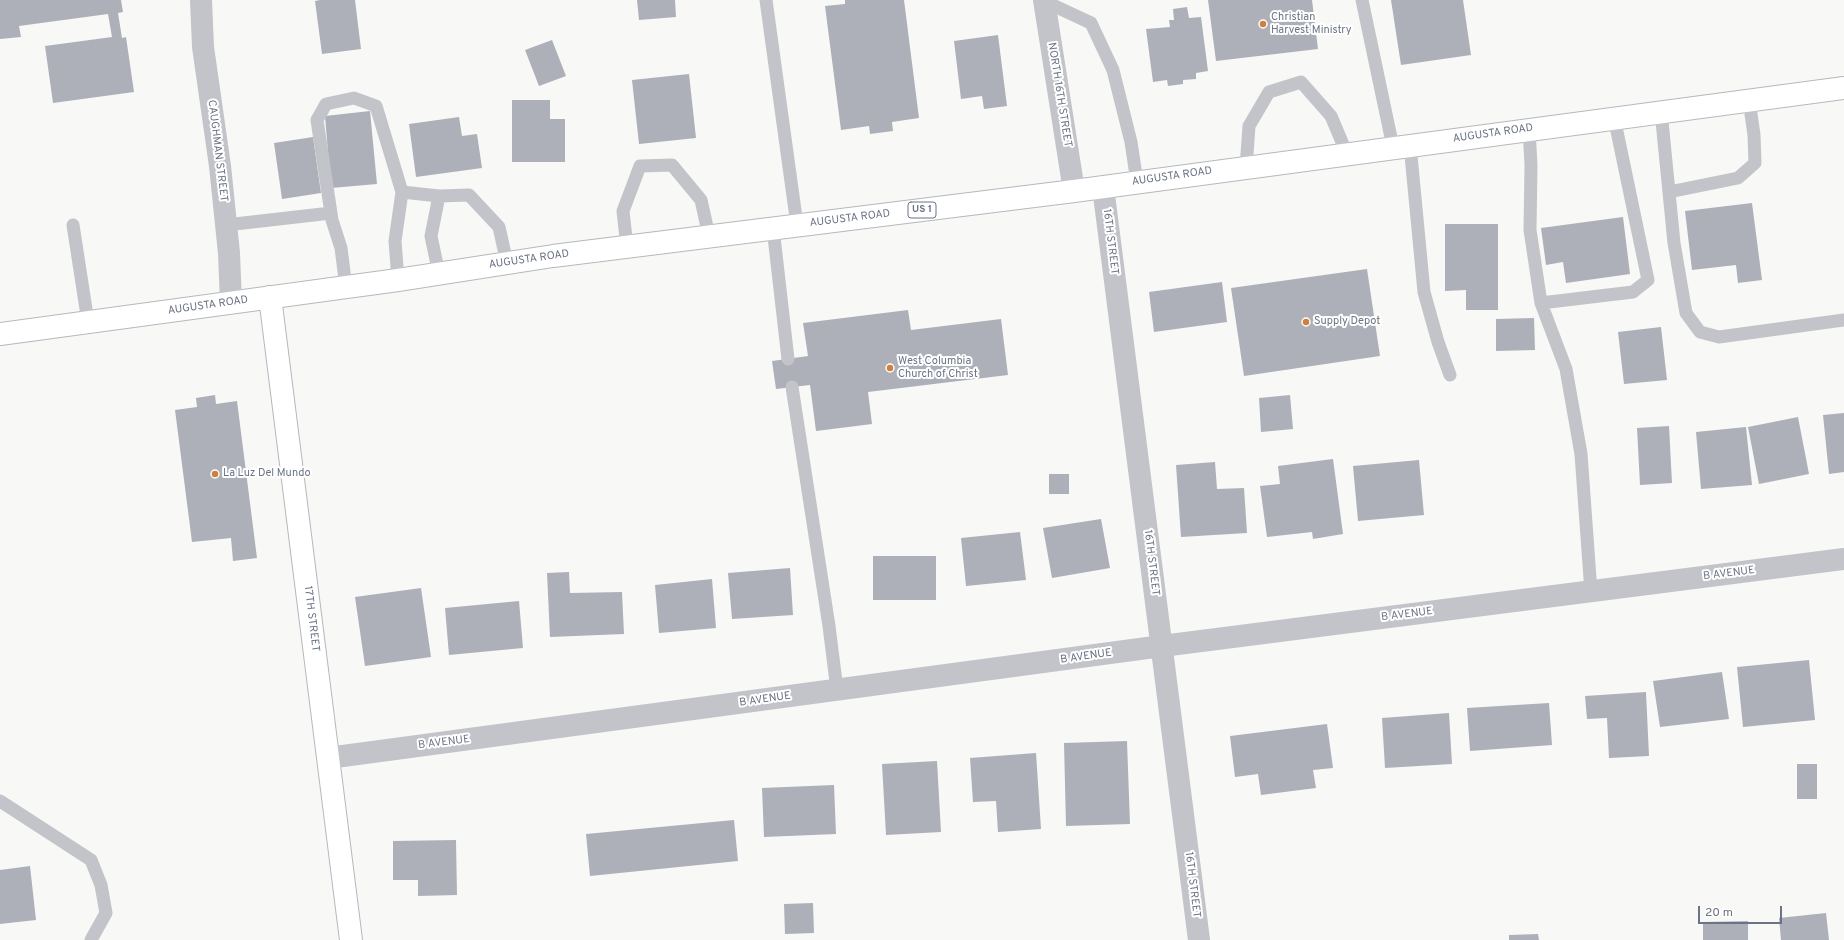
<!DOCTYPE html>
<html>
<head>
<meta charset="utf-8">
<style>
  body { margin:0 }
  #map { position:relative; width:1844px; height:940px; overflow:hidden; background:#f8f8f6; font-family:Overpass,sans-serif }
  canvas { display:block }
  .scale { position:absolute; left:1698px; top:906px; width:84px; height:18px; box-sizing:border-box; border:2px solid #6b7384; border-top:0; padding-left:5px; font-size:12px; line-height:14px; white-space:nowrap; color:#6b7384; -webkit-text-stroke:3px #fff; paint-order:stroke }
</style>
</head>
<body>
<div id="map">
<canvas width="1844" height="940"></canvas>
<div class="scale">20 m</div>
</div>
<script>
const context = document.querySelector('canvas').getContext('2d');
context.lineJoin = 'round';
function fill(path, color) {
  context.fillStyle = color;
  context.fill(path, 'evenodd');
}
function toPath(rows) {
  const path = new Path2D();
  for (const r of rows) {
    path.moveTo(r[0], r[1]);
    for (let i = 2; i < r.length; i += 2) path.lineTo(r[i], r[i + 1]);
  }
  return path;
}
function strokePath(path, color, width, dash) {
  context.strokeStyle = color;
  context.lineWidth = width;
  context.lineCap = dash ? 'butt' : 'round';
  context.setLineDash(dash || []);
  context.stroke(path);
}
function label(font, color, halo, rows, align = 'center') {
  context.font = font + ' Overpass,sans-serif';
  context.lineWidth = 4;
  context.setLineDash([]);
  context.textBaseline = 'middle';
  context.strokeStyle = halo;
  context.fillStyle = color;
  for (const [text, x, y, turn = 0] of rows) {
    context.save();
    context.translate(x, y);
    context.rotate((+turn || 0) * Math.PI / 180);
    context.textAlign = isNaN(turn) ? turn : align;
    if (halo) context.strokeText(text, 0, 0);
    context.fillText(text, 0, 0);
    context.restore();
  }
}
const building = toPath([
  [0,0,121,0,123,12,118,13,122,38,126,37,134,92,53,103,45,46,112,37,108,14,19,26,21,37,0,39],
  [320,0,355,0,361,49,322,54,315,1],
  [637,0,675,0,676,17,639,20],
  [845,0,904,0,919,118,892,122,893,131,870,134,869,126,841,130,825,6,845,4],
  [1208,0,1312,0,1318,49,1216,61],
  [1391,0,1463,0,1471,55,1401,65],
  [1187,7,1189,18,1201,17,1208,71,1196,73,1196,79,1183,80,1183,84,1168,86,1167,80,1153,82,1146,29,1170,27,1169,20,1174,20,1173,9],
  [998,35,1007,106,984,109,982,96,961,99,954,41],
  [552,40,566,76,539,86,525,50],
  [689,74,696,138,639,144,632,80],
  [512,100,550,100,550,119,565,119,565,162,512,162],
  [370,111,377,184,331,188,325,116],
  [459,117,462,136,477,134,482,168,416,177,409,124],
  [313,137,321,193,282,199,274,143],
  [1752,203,1762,280,1738,283,1736,265,1692,270,1685,211],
  [1623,217,1630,274,1566,283,1563,262,1546,265,1541,228],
  [1445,224,1498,224,1498,310,1466,310,1466,290,1445,291],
  [1367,269,1380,356,1244,376,1231,288],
  [1222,282,1227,322,1154,332,1149,292],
  [908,310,911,330,1001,319,1008,375,868,392,872,424,816,431,810,385,776,389,772,361,808,356,803,323],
  [1534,318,1535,350,1496,351,1496,319],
  [1661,327,1667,380,1624,384,1618,332],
  [215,395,216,404,237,401,257,558,233,561,231,538,192,542,175,410,197,407,196,398],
  [1290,395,1293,429,1261,432,1259,398],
  [1844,413,1844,472,1829,474,1823,415],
  [1798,417,1809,474,1759,484,1748,427],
  [1669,426,1672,483,1640,485,1637,428],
  [1746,427,1752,485,1701,489,1696,432],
  [1333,459,1343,534,1313,539,1312,532,1267,537,1260,486,1280,484,1278,466],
  [1419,460,1424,515,1358,521,1353,466],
  [1215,462,1217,489,1244,488,1247,533,1181,537,1176,465],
  [1049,474,1069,474,1069,494,1049,494],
  [1101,519,1110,568,1052,578,1043,528],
  [1020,532,1026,580,966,586,961,538],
  [873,556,936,556,936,600,873,600],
  [790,568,793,615,732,619,728,573],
  [569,572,570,593,622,592,624,634,550,637,547,573],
  [712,579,716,628,659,633,655,585],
  [421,588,431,657,365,666,355,597],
  [519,601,523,648,449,655,445,608],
  [1809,660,1815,720,1743,727,1737,667],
  [1722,672,1729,719,1660,727,1653,681],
  [1646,692,1649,756,1609,758,1607,718,1587,719,1585,696],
  [1549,703,1552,745,1470,751,1467,708],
  [1449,713,1452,764,1385,768,1382,718],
  [1327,724,1333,768,1313,770,1316,788,1261,795,1258,774,1235,777,1230,736],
  [1127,741,1130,824,1066,826,1064,743],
  [1036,753,1041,829,998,832,996,801,973,802,970,758],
  [937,761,941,832,886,835,882,764],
  [1797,764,1817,764,1817,799,1797,799],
  [834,785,836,834,764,837,762,788],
  [734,820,738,861,590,876,586,834],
  [456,840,457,895,418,896,418,880,393,880,393,841],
  [30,866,36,920,0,924,0,870],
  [813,903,814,933,785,934,784,904],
  [1826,913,1829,940,1781,940,1779,918],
  [1748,921,1748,940,1703,940,1703,922],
  [1538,934,1539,940,1509,940,1509,935]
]);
const lane = toPath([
  [766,0,797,225],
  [1362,0,1393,147],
  [1044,1,1091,23,1113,70,1131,142,1137,182],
  [1661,111,1674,243,1686,313,1700,332,1719,337,1844,320],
  [1529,129,1531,165,1530,230,1541,303,1566,369,1581,454,1591,592],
  [1410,145,1424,292,1438,342,1450,375],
  [1246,168,1249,126,1269,92,1301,82,1331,116,1347,154],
  [1669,192,1738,178,1755,163,1754,135,1749,100],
  [73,225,88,322],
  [226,225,331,213],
  [773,228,788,359],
  [627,247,623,211,640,166,672,165,701,200,709,236],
  [439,274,431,236,439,196,469,195,499,227,507,263],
  [398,280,395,241,402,192,439,196],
  [346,287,341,248,332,220,317,120,326,104,354,98,376,106,402,192],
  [1541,303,1633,292,1648,280,1614,117],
  [792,387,829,626,837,690],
  [0,801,91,860,101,885,106,913,91,940]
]);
const street = toPath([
  [201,0,203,47,220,166,229,253,231,303],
  [1044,0,1074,191],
  [1103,187,1199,940],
  [328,758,1162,646,1844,559]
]);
const secondary = toPath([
  [270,297,351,940]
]);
const primary = toPath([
  [0,334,398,280,553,256,1074,191,1844,88]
]);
const markers = [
  [1263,24,4,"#d0803e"],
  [1306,322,4,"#d0803e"],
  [890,368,4,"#d0803e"],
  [215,474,4,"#d0803e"]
];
const shields = [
  [922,210,28]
];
const shieldNames = [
  ["US 1",922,210]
];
const poiNames = [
  ["Christian",1271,18],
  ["Harvest Ministry",1271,31],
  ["Supply Depot",1314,322],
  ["West Columbia",898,362],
  ["Church of Christ",898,375],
  ["La Luz Del Mundo",223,474]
];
const streetNames = [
  ["NORTH 16TH STREET",1059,95,81],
  ["AUGUSTA ROAD",1493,134,-8],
  ["CAUGHMAN STREET",217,151,83],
  ["AUGUSTA ROAD",1172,177,-8],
  ["AUGUSTA ROAD",850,219,-7],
  ["16TH STREET",1110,242,83],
  ["AUGUSTA ROAD",529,260,-8],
  ["AUGUSTA ROAD",208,306,-8],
  ["16TH STREET",1151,563,83],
  ["B AVENUE",1729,574,-7],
  ["B AVENUE",1407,615,-7],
  ["17TH STREET",311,619,83],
  ["B AVENUE",1086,657,-8],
  ["B AVENUE",765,700,-8],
  ["B AVENUE",444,743,-7],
  ["16TH STREET",1192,885,83]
];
fill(building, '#adb0b8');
strokePath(secondary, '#b5b8bd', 24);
strokePath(primary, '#b6b8bd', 24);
strokePath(lane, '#c2c4c9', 13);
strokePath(street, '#c2c4c9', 22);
strokePath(secondary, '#fff', 22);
strokePath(primary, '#fff', 22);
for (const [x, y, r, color] of markers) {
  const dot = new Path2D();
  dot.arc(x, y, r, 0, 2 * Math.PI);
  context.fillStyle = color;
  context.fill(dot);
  strokePath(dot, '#fff', 1.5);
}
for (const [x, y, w] of shields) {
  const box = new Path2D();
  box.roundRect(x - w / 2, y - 8, w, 16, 3);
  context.fillStyle = '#fff';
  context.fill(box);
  strokePath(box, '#6b7384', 1);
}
label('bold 10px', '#6b7384', null, shieldNames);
label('11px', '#6b7384', '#fff', poiNames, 'left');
label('11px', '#6b7384', '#fff', streetNames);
</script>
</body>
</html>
